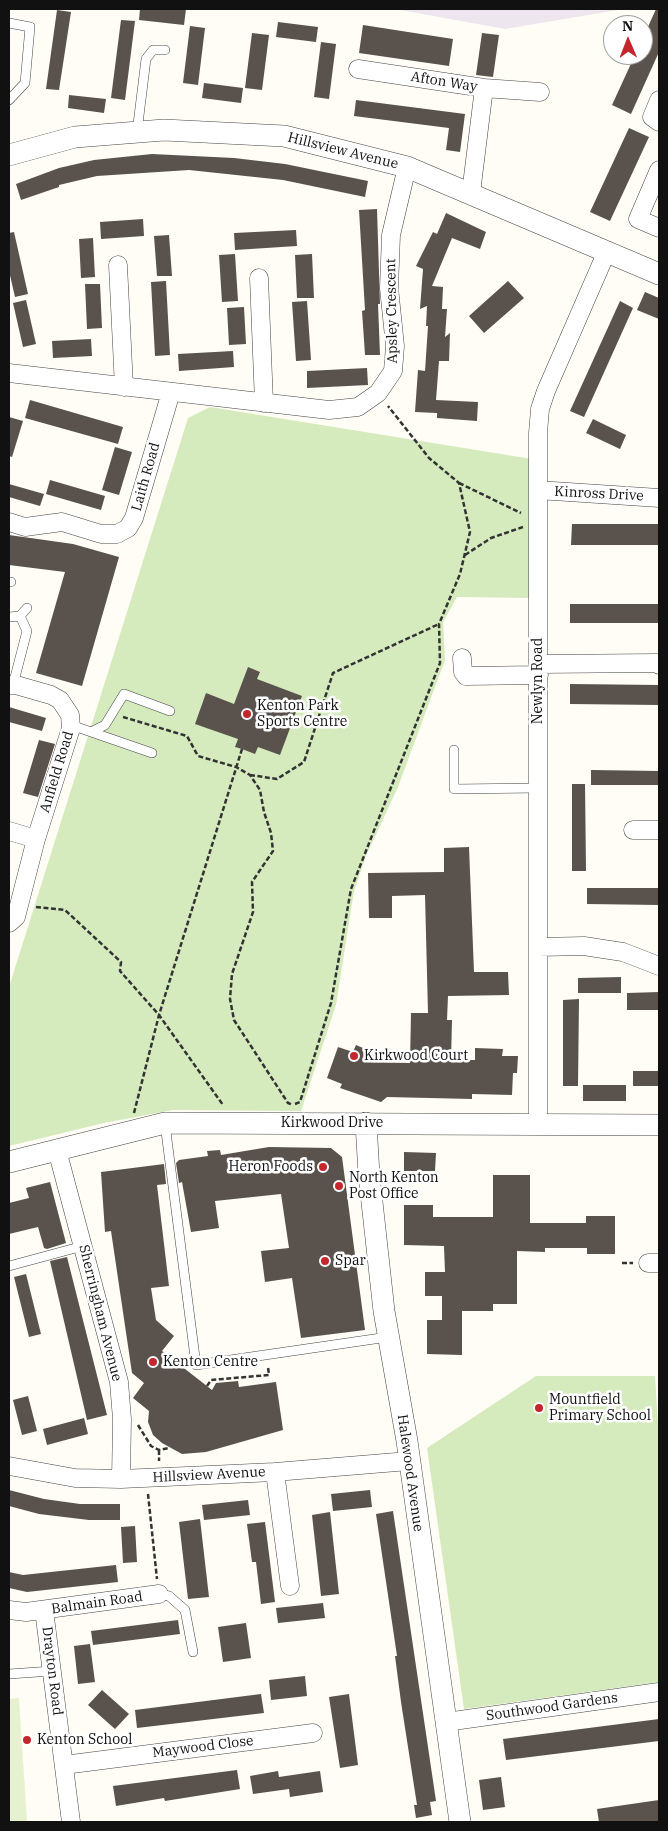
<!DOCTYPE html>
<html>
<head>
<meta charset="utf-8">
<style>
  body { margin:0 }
  #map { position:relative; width:668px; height:1831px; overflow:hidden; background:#fffdf5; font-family:"IBM Plex Serif",serif }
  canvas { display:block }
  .frame { position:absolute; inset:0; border:10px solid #111; pointer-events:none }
  .north { position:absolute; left:603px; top:15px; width:50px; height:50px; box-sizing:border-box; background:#fff; border:1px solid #a0a0a0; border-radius:50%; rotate:359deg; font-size:14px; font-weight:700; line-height:20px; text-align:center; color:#111 }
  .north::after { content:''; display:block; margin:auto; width:18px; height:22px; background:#c4262e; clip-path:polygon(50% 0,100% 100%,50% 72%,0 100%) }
</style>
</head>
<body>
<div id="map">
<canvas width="668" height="1831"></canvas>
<div class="frame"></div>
<div class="north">N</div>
</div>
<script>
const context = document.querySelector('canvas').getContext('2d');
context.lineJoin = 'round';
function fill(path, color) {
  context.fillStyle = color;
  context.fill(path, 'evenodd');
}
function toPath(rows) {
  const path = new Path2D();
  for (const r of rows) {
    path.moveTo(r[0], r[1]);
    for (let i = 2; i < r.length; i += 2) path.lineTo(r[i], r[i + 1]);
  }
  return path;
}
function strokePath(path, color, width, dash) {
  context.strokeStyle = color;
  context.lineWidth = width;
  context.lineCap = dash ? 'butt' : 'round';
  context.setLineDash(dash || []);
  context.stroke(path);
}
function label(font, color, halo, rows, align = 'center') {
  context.font = font + ' "IBM Plex Serif",serif';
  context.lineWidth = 5;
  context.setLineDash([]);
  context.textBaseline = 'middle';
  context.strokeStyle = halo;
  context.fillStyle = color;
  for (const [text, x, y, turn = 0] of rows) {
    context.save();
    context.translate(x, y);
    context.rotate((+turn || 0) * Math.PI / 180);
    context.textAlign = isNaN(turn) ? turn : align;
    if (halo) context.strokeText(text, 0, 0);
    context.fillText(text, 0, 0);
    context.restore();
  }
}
const industrial = toPath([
  [395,9,624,9,505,29]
]);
const green = toPath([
  [210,407,532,459,533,598,457,597,443,622,445,660,398,787,366,856,354,891,336,1005,301,1111,173,1110,104,1123,9,1146,9,987,188,418],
  [536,1376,655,1376,659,1440,659,1682,464,1709,427,1448]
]);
const pitch = toPath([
  [19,1698,27,1822,9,1822,9,1699]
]);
const building = toPath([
  [140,9,186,9,184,25,139,20],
  [656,9,659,9,659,52,631,114,612,105,635,55,643,55,643,38],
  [57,10,71,12,59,90,46,89],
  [121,20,135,21,125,100,111,98],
  [278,22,318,27,316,42,276,37],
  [363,25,453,39,449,66,359,53],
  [190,26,205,28,198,85,183,83],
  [252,33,269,35,262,90,245,88],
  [482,33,499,35,493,77,476,75],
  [321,42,336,44,329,99,314,97],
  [204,83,243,88,241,103,202,98],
  [69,95,106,99,104,113,68,108],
  [356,100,465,114,460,152,446,150,449,128,354,116],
  [629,128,649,137,610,221,590,212],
  [152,154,234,158,285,164,368,181,365,197,283,180,189,170,97,176,59,185,59,187,21,200,16,184,59,168,94,160],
  [377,209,380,304,378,304,380,355,365,355,362,311,365,310,359,210],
  [446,213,486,232,480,249,452,238,432,286,443,287,442,309,447,309,445,337,450,333,449,361,439,361,436,400,478,402,477,421,437,418,437,413,415,412,418,370,425,371,428,326,426,326,427,306,420,309,423,269,416,266,433,232,437,234],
  [143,219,144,236,101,239,100,222],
  [296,230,297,246,235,250,234,233],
  [14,232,28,294,15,297,9,271,9,233],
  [169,235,172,276,157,276,154,236],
  [93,238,95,277,81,278,79,239],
  [235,254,238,301,222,302,219,255],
  [312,254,314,298,297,298,295,255],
  [166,281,170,355,155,356,151,282],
  [508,281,524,298,484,333,469,316],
  [85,284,100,284,102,328,87,329],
  [645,292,659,298,659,319,637,310],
  [26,300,36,344,23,347,13,303],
  [307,301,311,360,296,361,292,302],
  [620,301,633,308,584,417,570,411],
  [244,307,246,344,229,345,227,308],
  [91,339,92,356,53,358,52,341],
  [233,351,234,367,179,371,178,354],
  [367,368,368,385,307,388,307,371],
  [30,400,123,427,118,444,25,418],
  [9,417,23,421,12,457,9,456],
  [593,419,626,435,620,449,586,433],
  [115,447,132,452,119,495,102,490],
  [50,480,105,496,101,510,46,494],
  [9,484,44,494,40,506,9,497],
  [572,524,659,524,659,545,571,545],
  [9,535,73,544,119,557,82,686,36,673,65,572,9,565],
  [570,604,659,604,659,623,570,623],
  [248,667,260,672,257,679,302,696,280,755,258,747,255,754,242,749,235,747,238,739,195,724,206,693,234,704],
  [570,684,659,685,659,705,570,704],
  [9,707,46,718,42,731,9,722],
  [39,740,55,744,38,797,23,793],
  [591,770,659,771,659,785,591,785],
  [572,784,585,784,586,871,572,871],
  [469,847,474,972,508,972,509,995,448,996,447,1020,452,1020,451,1060,475,1060,475,1048,503,1049,502,1056,518,1056,517,1073,513,1073,512,1095,472,1094,472,1099,387,1097,381,1102,340,1088,342,1084,327,1078,338,1047,353,1052,356,1045,375,1053,371,1062,410,1063,411,1013,428,1013,425,895,392,896,392,918,369,918,368,873,444,872,444,848],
  [587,888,659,888,659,905,587,904],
  [621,977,621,993,578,993,578,978],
  [659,992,659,1010,627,1010,627,993],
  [579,999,578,1086,563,1086,563,1000],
  [633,1071,659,1071,659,1086,633,1086],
  [583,1085,626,1085,626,1101,583,1101],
  [269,1147,331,1148,342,1157,365,1330,301,1338,292,1278,265,1282,261,1251,289,1248,281,1194,215,1201,219,1228,191,1232,182,1182,179,1183,176,1163,179,1160,208,1156,207,1151,220,1150,221,1155],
  [404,1152,436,1153,435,1171,404,1171],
  [164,1164,166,1184,157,1185,169,1286,151,1288,156,1320,174,1336,162,1351,212,1390,216,1383,238,1381,239,1387,276,1382,283,1430,206,1452,182,1454,162,1443,153,1435,148,1422,149,1411,133,1398,144,1383,132,1373,111,1231,105,1232,101,1172],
  [493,1175,530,1175,530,1223,586,1223,586,1216,615,1216,615,1254,587,1254,587,1248,545,1248,545,1252,517,1251,517,1304,493,1304,493,1311,462,1311,462,1355,427,1354,427,1320,442,1320,442,1296,425,1296,425,1272,445,1272,444,1246,404,1245,404,1205,433,1205,433,1217,493,1217],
  [50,1182,66,1243,47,1249,44,1248,38,1227,9,1234,9,1203,29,1198,26,1188],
  [67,1257,107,1415,87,1420,50,1261],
  [26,1274,41,1334,29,1337,14,1277],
  [28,1396,37,1431,22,1435,13,1400],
  [84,1418,88,1434,47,1445,43,1429],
  [9,1490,44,1499,80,1504,120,1504,120,1520,89,1520,39,1514,9,1506],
  [370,1490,372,1507,333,1511,331,1494],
  [248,1500,250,1515,204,1520,202,1505],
  [393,1511,436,1801,430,1802,432,1815,416,1818,414,1805,417,1805,401,1702,395,1656,397,1656,376,1514],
  [330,1512,339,1594,321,1596,312,1515],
  [200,1519,209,1597,188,1599,179,1522],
  [265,1522,275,1602,261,1604,256,1562,252,1562,247,1524],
  [135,1526,137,1562,123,1563,121,1527],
  [116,1565,118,1582,27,1592,9,1588,9,1572,23,1575],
  [323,1603,325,1618,278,1623,276,1608],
  [178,1620,180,1634,93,1645,91,1631],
  [246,1623,251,1658,223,1662,218,1627],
  [90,1644,95,1682,78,1684,74,1646],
  [305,1676,307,1696,271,1700,269,1680],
  [102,1690,129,1714,115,1729,88,1705],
  [261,1694,264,1713,137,1728,135,1710],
  [349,1694,358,1765,340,1768,329,1697],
  [659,1719,659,1741,506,1760,503,1739],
  [237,1770,240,1789,165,1801,164,1798,116,1806,113,1786],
  [278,1771,279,1777,320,1771,323,1792,290,1797,289,1789,253,1794,250,1776],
  [501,1777,505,1807,483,1810,479,1780],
  [659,1800,659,1821,599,1822,597,1809]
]);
const path = toPath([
  [459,483,521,513],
  [465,555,491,538,523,527],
  [123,717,187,736,198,756,236,767,250,775,260,790,264,812,271,833,273,851,252,882,253,912,232,974,230,999,234,1020,288,1103,293,1105],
  [250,775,277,779,304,762,333,673,439,624],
  [36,907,65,910,121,962,120,971,159,1015,223,1105],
  [295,1104,300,1102,331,1003,351,889,440,663,439,624,460,574,470,532,459,483,429,458,388,406],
  [134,1113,159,1015,242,749],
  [622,1263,633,1263],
  [207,1386,211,1380,269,1375,268,1367],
  [138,1425,151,1446,159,1450,169,1448],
  [159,1450,159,1461],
  [148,1494,157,1579]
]);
const service = toPath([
  [9,23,30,27,25,83,9,100],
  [137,132,146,59,153,50,165,50],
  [9,582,11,582],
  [20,616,27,608],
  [9,617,20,616,27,631,13,685],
  [71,725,152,753],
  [91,732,105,725,124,694,170,711],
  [454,750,454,789,538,788],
  [165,1124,196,1365,388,1337],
  [9,1266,83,1246],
  [159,1594,169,1596,185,1610,193,1652],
  [9,1674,52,1671]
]);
const minor = toPath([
  [358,69,484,88,471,193],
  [484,88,540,92],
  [659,100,652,117,659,122],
  [659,170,638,219,659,228],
  [118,265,124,387],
  [259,278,264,403],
  [9,373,329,410,358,407,378,393,393,371,395,346,389,288,391,235,407,167],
  [538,490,659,498],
  [9,522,25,527,62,522,101,534,117,534,128,528,134,518,171,392],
  [462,658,463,672,466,676,539,675],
  [538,664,657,663,659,665],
  [9,685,16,685,51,695,60,700,70,715,71,728,36,839],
  [633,830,659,830],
  [9,831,36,839,16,917,9,923],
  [538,947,584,946,603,949,623,952,659,966],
  [538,1125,538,433,540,409,546,391,607,251],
  [57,1150,119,1382,122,1419,121,1479],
  [648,1263,659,1263],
  [9,1466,75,1478,121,1479,275,1472,409,1461],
  [275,1472,290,1586],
  [9,1610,26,1612,159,1594],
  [44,1610,71,1822],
  [446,1722,659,1692],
  [64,1765,313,1733]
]);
const tertiary = toPath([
  [9,155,75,137,164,130,284,136,407,167,659,274],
  [366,1123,369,1175,384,1311,407,1441,460,1822],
  [9,1162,165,1123,659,1125]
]);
const markers = [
  [247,714,5,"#c4262e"],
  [354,1056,5,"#c4262e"],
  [323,1167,5,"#c4262e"],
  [339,1186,5,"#c4262e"],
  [325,1261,5,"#c4262e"],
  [153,1362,5,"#c4262e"],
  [539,1408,5,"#c4262e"],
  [27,1740,5,"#c4262e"]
];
const streetNames = [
  ["Afton Way",444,82,9],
  ["Hillsview Avenue",343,151,14],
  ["Apsley Crescent",392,311,-91],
  ["Laith Road",146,477,-74],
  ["Kinross Drive",599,494,3],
  ["Newlyn Road",538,681,-90],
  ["Anfield Road",57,772,-73],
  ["Kirkwood Drive",332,1123],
  ["Sherringham Avenue",100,1313,76],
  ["Halewood Avenue",410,1473,82],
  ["Hillsview Avenue",209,1475,-3],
  ["Balmain Road",97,1603,-8],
  ["Drayton Road",52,1671,83],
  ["Southwood Gardens",552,1707,-8],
  ["Maywood Close",203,1747,-7]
];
const poiNames = [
  ["Kenton Park",257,706],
  ["Sports Centre",257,722],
  ["Kirkwood Court",364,1056],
  ["Heron Foods",313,1167,"right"],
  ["North Kenton",349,1178],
  ["Post Office",349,1194],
  ["Spar",335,1261],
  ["Kenton Centre",163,1362],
  ["Mountfield",549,1400],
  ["Primary School",549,1416],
  ["Kenton School",37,1740]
];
fill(industrial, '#eee6ef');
fill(green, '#d5ebbd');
fill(pitch, '#e6f2cf');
fill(building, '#5a524d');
strokePath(service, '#444', 10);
strokePath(minor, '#444', 19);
strokePath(tertiary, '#444', 22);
strokePath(path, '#333', 2.5, [5, 2.5]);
strokePath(service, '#fff', 9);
strokePath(minor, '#fff', 18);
strokePath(tertiary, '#fff', 21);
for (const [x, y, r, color] of markers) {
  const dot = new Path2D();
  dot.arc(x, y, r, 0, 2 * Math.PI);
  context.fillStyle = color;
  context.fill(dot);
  strokePath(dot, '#fff', 2);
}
label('14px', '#111', '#fff', streetNames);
label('14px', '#111', '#fff', poiNames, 'left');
</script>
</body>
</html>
